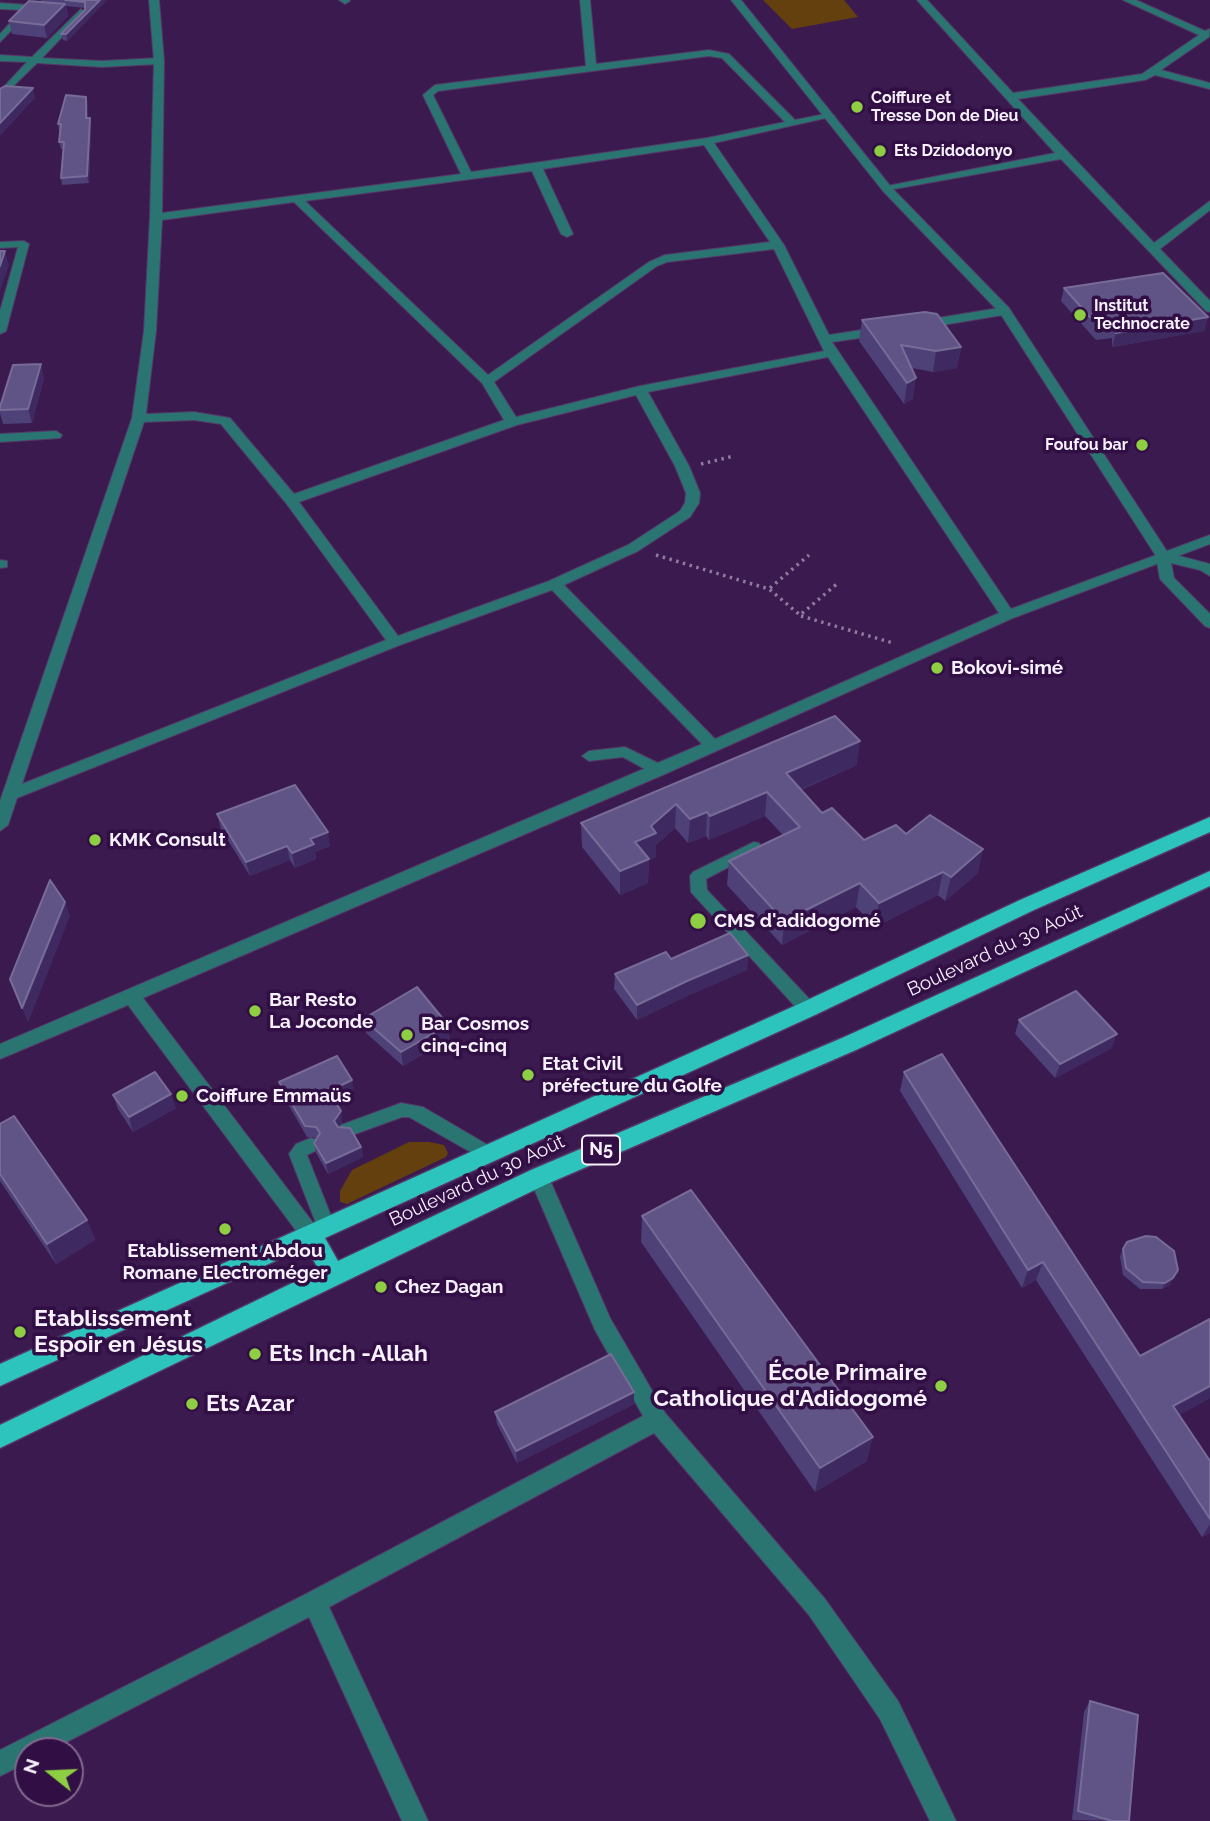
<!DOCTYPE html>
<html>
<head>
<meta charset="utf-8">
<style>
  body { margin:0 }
  #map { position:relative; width:1210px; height:1821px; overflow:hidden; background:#3b1a4f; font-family:Raleway,sans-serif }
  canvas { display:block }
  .north { position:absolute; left:14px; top:1737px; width:70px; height:70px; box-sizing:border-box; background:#310f44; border:2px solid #80698e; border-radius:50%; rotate:288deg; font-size:19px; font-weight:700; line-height:28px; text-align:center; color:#f7f0fd }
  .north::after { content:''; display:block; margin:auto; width:24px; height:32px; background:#8ece43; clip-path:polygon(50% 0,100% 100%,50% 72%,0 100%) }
</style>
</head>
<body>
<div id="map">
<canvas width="1210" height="1821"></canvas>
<div class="north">N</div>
</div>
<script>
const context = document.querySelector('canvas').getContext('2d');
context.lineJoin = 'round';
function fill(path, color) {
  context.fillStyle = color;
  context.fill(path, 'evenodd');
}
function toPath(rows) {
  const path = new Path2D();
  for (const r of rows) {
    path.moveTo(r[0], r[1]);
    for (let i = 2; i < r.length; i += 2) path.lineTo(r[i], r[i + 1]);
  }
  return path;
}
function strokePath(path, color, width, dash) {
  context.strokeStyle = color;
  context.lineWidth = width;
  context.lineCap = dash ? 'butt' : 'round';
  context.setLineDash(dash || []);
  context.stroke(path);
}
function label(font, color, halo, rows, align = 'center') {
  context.font = font + ' Raleway,sans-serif';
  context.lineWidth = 7;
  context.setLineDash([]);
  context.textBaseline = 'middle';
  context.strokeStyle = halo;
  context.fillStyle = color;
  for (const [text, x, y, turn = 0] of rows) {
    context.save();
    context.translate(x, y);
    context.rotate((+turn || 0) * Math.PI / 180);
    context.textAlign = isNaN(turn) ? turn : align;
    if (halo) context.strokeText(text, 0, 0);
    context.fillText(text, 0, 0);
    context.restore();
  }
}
const green = toPath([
  [763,0,844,0,858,17,792,29],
  [409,1142,429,1142,444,1145,448,1153,446,1157,347,1204,340,1202,340,1191,352,1170]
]);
const path = toPath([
  [701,464,734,456],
  [656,555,769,589,800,615,838,583],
  [770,588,809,555],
  [801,616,893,643]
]);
const service = toPath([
  [0,3,44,6,48,9,44,12,27,10,27,14,0,42,0,34,22,10,0,9,0,3],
  [81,9,85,12,84,14,42,58,102,61,159,58,163,61,159,64,102,67,37,63,0,99,0,91,27,62,0,61,0,55,32,57,81,9],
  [24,241,29,244,6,331,0,334,0,311,18,247,0,248,0,242,24,241],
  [56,431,62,435,60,438,0,442,0,434,56,431],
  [0,560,7,561,7,567,0,568,0,560],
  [625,747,664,766,666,770,664,774,654,774,623,757,589,761,582,756,589,751,625,747],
  [754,842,759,843,762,847,759,851,706,879,707,890,814,1004,816,1009,814,1014,802,1014,691,892,690,876,693,872,754,842],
  [401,1103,423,1107,493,1148,496,1153,493,1158,487,1160,481,1158,409,1117,402,1117,347,1137,341,1135,338,1130,341,1125,401,1103],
  [311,1138,317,1140,320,1145,317,1150,307,1155,335,1226,332,1232,326,1234,320,1232,317,1226,289,1154,296,1144,311,1138]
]);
const minor = toPath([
  [149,0,159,0,164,61,162,213,461,174,423,95,435,85,586,66,580,0,590,0,596,64,709,50,729,54,795,120,830,113,835,116,714,143,784,245,829,335,881,327,887,331,881,335,832,342,1011,609,1210,535,1210,544,1013,618,665,774,143,998,317,1228,320,1234,317,1240,310,1243,303,1240,128,1005,0,1059,0,1044,702,744,552,590,400,645,17,798,8,825,0,831,0,801,132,418,144,331,150,217,154,61,149,0],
  [709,56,722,58,785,122,707,138,471,172,433,95,438,91,709,56],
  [704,145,770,242,665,255,649,262,488,375,305,201,532,171,561,234,567,237,573,234,543,169,704,145],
  [294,202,482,383,504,420,294,494,230,418,194,412,146,414,156,331,162,220,294,202],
  [774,249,824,351,640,386,516,417,494,382,657,266,667,262,774,249],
  [828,357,999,613,715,739,564,585,638,551,690,517,699,503,700,493,689,466,648,392,828,357],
  [636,395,675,466,686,493,685,503,680,511,628,545,549,581,398,636,299,502,517,425,636,395],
  [194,420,221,424,286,503,386,640,22,784,144,422,194,420],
  [339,0,349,0,350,1,345,4,339,0],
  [917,0,927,0,1013,93,1142,74,1199,35,1123,0,1136,0,1205,31,1210,29,1209,37,1161,70,1210,83,1210,89,1155,75,1145,80,1018,99,1154,243,1210,201,1210,210,1160,249,1210,301,1210,312,1206,311,1061,159,883,191,883,187,887,186,1055,153,917,0],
  [1005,307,1009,308,1009,314,919,329,913,325,919,321,1005,307],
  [539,1169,546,1171,610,1318,665,1413,825,1599,898,1701,956,1821,930,1821,880,1719,809,1615,654,1433,329,1607,428,1821,402,1821,309,1617,49,1751,28,1751,28,1762,0,1776,0,1750,306,1594,643,1416,595,1330,529,1177,532,1171,539,1169]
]);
const tertiary = toPath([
  [731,0,741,0,891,187,1009,308,1168,553,1210,564,1210,576,1200,570,1171,563,1174,578,1210,614,1210,628,1205,626,1160,579,1156,556,1000,313,883,191,731,0]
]);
const trunk = toPath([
  [1210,817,1210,832,1034,910,815,1015,325,1238,338,1261,531,1170,842,1038,1210,871,1210,886,856,1050,547,1184,0,1448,0,1425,319,1270,306,1247,0,1386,0,1364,801,1003,1020,900,1210,817]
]);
const wall = toPath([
  [41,0,107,0,67,41,63,40,61,34,85,10,85,8,66,6,68,16,47,38,12,34,9,21,41,2],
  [86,97,88,103,88,118,90,118,91,125,89,183,62,185,61,178,63,149,61,149,59,142,60,131,59,131,58,124],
  [1064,288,1208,317,1204,331,1112,347,1112,338,1096,340,1061,301],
  [862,320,961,347,957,368,933,372,912,368,913,399,904,404,859,341],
  [44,378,32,423,3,424,0,413,0,407],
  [857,765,801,790,822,813,864,840,906,834,978,873,945,901,938,895,875,927,856,907,782,945,727,885,729,861,783,835,765,816,709,840,706,836,688,843,675,828,656,845,656,857,649,860,648,883,620,895,582,847,581,823],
  [217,814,330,846,315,852,316,859,295,868,290,860,250,876,221,829],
  [748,955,747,970,687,996,637,1020,614,989,615,974,671,959],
  [363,1019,450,1039,403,1066,366,1033],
  [1019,1020,1112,1048,1055,1078,1015,1034],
  [904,1072,1140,1356,1210,1319,1210,1398,1179,1415,1210,1461,1210,1533,1202,1537,1036,1280,1022,1288,900,1091],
  [279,1082,354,1091,334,1100,342,1122,339,1127,361,1147,363,1157,328,1174,316,1153,314,1143,318,1138,307,1137,281,1092],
  [113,1095,176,1108,133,1132,118,1109],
  [0,1124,87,1220,95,1240,56,1264,0,1181],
  [642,1216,867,1461,815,1492,641,1242],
  [1123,1249,1170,1285,1162,1289,1140,1289,1123,1275,1120,1256],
  [634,1392,634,1404,517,1463,497,1424,495,1412],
  [1090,1701,1129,1821,1072,1820,1084,1712]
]);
const shadedWall = toPath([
  [100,0,107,0,67,41,66,34],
  [65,4,68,16,47,38,44,25],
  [33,88,35,98,0,136,0,123],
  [86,97,88,103,87,125,86,118],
  [90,118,91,125,89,183,87,176],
  [5,251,9,265,0,291,0,266],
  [1208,317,1204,331,1112,347,1116,333],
  [961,347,957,368,933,372,936,351],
  [41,364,44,378,32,423,28,409],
  [916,378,913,399,904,404,907,383],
  [860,741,857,765,783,797,786,773],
  [767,792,765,816,709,840,710,816],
  [676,804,675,828,656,845,656,857,649,860,648,883,620,895,620,871,635,842,651,826],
  [707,812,706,836,688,843,690,819],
  [328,832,330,846,315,852,316,859,295,868,292,853,310,839],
  [287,846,290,860,250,876,246,862],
  [983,849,978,873,945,901,951,877],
  [943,872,938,895,875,927,879,903],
  [860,883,856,907,782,945,784,921],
  [65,902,70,916,28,1023,22,1008],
  [748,955,747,970,687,996,637,1020,637,1005,687,981],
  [448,1025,450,1039,403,1066,401,1052],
  [1117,1034,1112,1048,1055,1078,1060,1064],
  [352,1080,354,1091,331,1101,329,1091],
  [171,1094,176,1108,133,1132,129,1117],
  [341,1111,342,1122,336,1131,334,1121],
  [361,1147,363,1157,328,1174,326,1163],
  [87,1220,95,1240,56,1264,47,1244],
  [1043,1262,1036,1280,1022,1288,1028,1270],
  [1178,1270,1170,1285,1162,1289,1165,1283],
  [1210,1386,1210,1398,1165,1423,1173,1406],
  [634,1392,634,1404,517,1463,516,1451],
  [873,1437,867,1461,815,1492,820,1468],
  [1210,1524,1210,1533,1202,1537]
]);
const building = toPath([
  [65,0,100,0,66,34,61,34,85,10,85,2,65,0],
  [29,1,65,4,44,25,9,21,29,1],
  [5,86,33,88,0,123,0,89,5,86],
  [66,95,86,97,86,118,90,118,87,176,61,178,64,142,59,142,61,124,58,124,66,95],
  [0,251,5,251,0,266,0,251],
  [1163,273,1208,317,1116,333,1115,325,1099,327,1064,288,1163,273],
  [925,312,937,314,961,347,936,351,901,345,916,378,907,383,862,320,925,312],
  [41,364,28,409,0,410,0,407,13,365,41,364],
  [835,716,860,741,786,773,822,813,832,808,864,840,896,825,906,834,930,815,983,849,951,877,943,872,879,903,860,883,784,921,729,861,800,827,767,792,710,816,707,812,690,819,676,804,651,826,656,833,635,842,649,859,620,871,581,823,835,716],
  [295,785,328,832,310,839,314,844,292,853,287,846,246,862,217,814,295,785],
  [50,880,65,902,22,1008,10,979,50,880],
  [730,933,748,955,687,981,637,1005,615,974,666,952,671,959,730,933],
  [417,987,448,1025,401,1052,363,1019,417,987],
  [1076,991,1117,1034,1060,1064,1019,1020,1076,991],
  [942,1054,1140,1356,1210,1319,1210,1386,1173,1406,1210,1461,1210,1519,1043,1262,1028,1270,904,1072,942,1054],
  [337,1056,352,1080,329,1091,341,1111,334,1121,338,1127,350,1128,361,1147,326,1163,314,1143,320,1133,316,1127,305,1126,279,1082,337,1056],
  [155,1072,171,1094,129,1117,113,1095,155,1072],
  [14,1116,87,1220,47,1244,0,1174,0,1124,14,1116],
  [691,1190,873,1437,820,1468,642,1216,691,1190],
  [1146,1236,1156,1237,1174,1251,1178,1270,1173,1278,1165,1283,1143,1282,1126,1268,1123,1249,1127,1242,1146,1236],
  [611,1354,634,1392,516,1451,495,1412,611,1354],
  [1090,1701,1138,1715,1129,1821,1112,1821,1078,1811,1090,1701]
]);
const markers = [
  [857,107,7,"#8ece43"],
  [880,151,7,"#8ece43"],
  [1080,315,7,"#8ece43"],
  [1142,445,7,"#8ece43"],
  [937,668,7,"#8ece43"],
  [95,840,7,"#8ece43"],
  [698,921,9,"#8ece43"],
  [255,1011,7,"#8ece43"],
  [407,1035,7,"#8ece43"],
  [528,1075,7,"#8ece43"],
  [182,1096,7,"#8ece43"],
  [225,1229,7,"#8ece43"],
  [381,1287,7,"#8ece43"],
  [20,1332,7,"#8ece43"],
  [255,1354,7,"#8ece43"],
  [941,1386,7,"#8ece43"],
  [192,1404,7,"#8ece43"]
];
const farPoinames = [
  ["Coiffure et",871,98],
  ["Tresse Don de Dieu",871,116],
  ["Ets Dzidodonyo",894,151],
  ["Institut",1094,306],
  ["Technocrate",1094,324],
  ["Foufou bar",1128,445,"right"]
];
const shields = [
  [601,1150,38]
];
const shieldNames = [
  ["N5",601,1150]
];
const poiNames = [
  ["Bokovi-simé",951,668],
  ["KMK Consult",109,840],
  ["CMS d'adidogomé",714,921],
  ["Bar Resto",269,1000],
  ["La Joconde",269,1022],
  ["Bar Cosmos",421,1024],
  ["cinq-cinq",421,1046],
  ["Etat Civil",542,1064],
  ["préfecture du Golfe",542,1086],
  ["Coiffure Emmaüs",196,1096],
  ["Etablissement Abdou",225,1251,"center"],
  ["Romane Electroméger",225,1273,"center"],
  ["Chez Dagan",395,1287]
];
const streetNames = [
  ["Boulevard du 30 Août",995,951,-25],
  ["Boulevard du 30 Août",477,1181,-25]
];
const nearPoinames = [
  ["Etablissement",34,1319],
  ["Espoir en Jésus",34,1345],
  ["Ets Inch -Allah",269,1354],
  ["École Primaire",927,1373,"right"],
  ["Catholique d'Adidogomé",927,1399,"right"],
  ["Ets Azar",206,1404]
];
fill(green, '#63400e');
strokePath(service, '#553867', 2);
strokePath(minor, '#553867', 2);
strokePath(tertiary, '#553867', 2);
strokePath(trunk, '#553867', 3);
strokePath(path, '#907b9e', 3.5, [2.5, 4.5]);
fill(service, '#2a7471');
fill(minor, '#2a7471');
fill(tertiary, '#2a7471');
fill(trunk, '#2dc4be');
fill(wall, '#4d4177');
fill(shadedWall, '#3e2a61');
fill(building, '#5f5485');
strokePath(building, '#776c98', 2);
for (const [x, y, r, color] of markers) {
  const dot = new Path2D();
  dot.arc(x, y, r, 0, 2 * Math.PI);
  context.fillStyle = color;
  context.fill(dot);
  strokePath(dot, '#310f44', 2.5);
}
label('bold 16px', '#f7f0fd', '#310f44', farPoinames, 'left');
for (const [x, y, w] of shields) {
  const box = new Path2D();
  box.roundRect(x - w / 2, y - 14.5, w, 29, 5);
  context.fillStyle = '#310f44';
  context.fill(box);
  strokePath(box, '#f7f0fd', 2);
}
label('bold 18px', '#f7f0fd', null, shieldNames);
label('bold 19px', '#f7f0fd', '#310f44', poiNames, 'left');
label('19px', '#f7f0fd', '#310f44', streetNames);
label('bold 23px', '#f7f0fd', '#310f44', nearPoinames, 'left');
</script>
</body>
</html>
